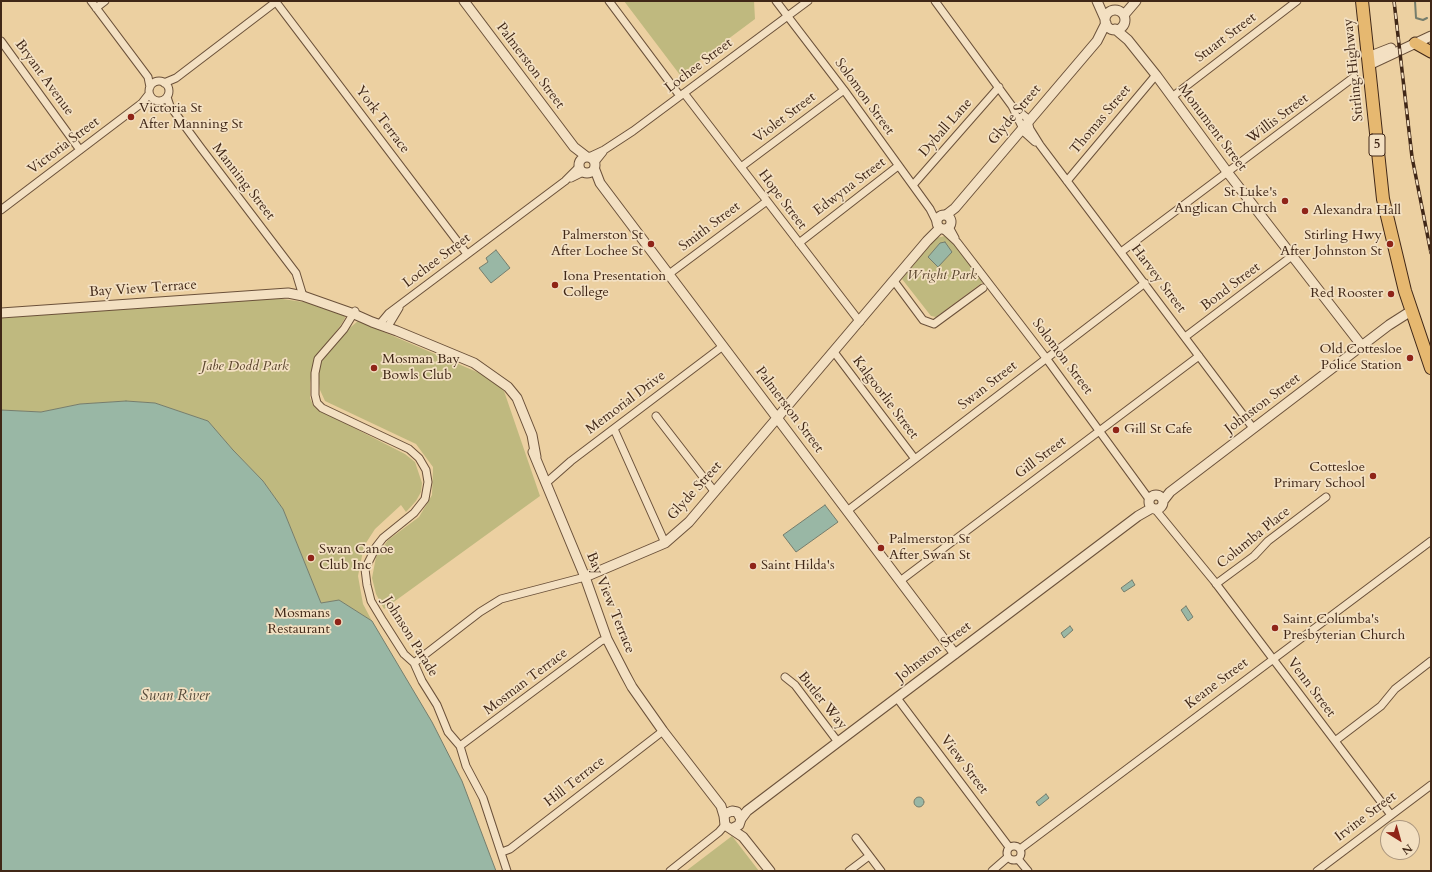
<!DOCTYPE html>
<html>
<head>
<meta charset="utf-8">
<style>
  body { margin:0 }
  #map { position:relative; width:1432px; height:872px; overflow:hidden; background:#ecd0a1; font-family:Cardo,serif }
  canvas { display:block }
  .frame { position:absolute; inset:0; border:2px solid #402717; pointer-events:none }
  .north { position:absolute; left:1380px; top:820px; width:40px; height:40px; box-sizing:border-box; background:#f3e0c2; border:1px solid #ab967e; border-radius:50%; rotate:143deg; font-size:11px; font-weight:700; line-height:16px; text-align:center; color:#402717 }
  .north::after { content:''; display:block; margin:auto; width:14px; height:18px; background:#8f2418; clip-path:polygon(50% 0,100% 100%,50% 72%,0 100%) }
</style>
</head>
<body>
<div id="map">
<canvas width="1432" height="872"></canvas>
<div class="frame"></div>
<div class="north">N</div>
</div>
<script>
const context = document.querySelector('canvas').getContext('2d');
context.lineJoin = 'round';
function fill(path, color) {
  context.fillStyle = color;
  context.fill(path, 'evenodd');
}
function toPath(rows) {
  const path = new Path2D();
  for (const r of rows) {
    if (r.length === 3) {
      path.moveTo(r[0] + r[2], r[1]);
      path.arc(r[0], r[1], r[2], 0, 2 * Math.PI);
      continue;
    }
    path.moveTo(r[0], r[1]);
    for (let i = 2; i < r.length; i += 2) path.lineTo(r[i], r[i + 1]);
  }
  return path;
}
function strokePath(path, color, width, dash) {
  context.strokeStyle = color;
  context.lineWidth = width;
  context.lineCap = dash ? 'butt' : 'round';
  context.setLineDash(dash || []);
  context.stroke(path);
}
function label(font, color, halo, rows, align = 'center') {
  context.font = font + ' Cardo,serif';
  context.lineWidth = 3.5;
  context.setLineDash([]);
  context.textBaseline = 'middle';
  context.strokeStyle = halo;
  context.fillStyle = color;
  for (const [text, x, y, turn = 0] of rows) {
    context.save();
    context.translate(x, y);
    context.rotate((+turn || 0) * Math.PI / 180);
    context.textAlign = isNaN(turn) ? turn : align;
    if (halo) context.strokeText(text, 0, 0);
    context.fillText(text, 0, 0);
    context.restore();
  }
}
const green = toPath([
  [624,1,754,1,755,19,680,75],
  [945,236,951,240,983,282,936,317,931,316,902,279,936,238],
  [276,298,317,304,344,312,345,318,341,325,314,359,310,383,310,398,313,405,317,409,405,454,415,462,422,483,421,492,416,501,406,512,401,505,375,529,364,546,358,576,363,604,372,621,339,600,321,603,283,509,263,481,233,450,208,421,155,403,126,401,80,404,41,412,1,410,1,318],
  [358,321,491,378,504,391,540,496,384,609,376,594,372,578,376,557,388,540,419,517,432,495,433,467,416,444,325,401,320,390,318,377,320,365,325,355,346,331],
  [732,836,759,871,686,871]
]);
const water = toPath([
  [945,242,952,252,938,267,928,257,940,243,945,242],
  [496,250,510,268,491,283,479,268,488,262,486,258,496,250],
  [126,401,155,403,208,421,233,450,263,481,283,509,321,603,339,600,372,621,432,722,462,781,496,871,1,871,1,410,41,412,80,404,126,401],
  [825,505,838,522,796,552,783,535,825,505],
  [1132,580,1135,585,1124,592,1121,588,1132,580],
  [1186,606,1193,617,1188,621,1181,610,1186,606],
  [1070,626,1073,630,1064,638,1061,633,1070,626],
  [1046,794,1049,798,1039,806,1036,802,1046,794],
  [919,802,5]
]);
const stream = toPath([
  [1415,1,1416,18,1423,20,1427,18]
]);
const minor = toPath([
  [91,1,148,77,150,87],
  [609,1,680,96],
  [776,1,844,90,930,209,936,221],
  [935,1,1012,106,1025,133,1035,142],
  [276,2,467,254],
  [96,8,105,1],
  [1,41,80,150],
  [159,91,10],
  [164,83,176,78,277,1],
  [684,93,860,322],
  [167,97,170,106,201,148,296,273,303,296],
  [1172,97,1297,1],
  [1012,106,1027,118,1030,129,1040,145,1253,428],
  [589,157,604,150,633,131,808,1],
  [595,162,603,152],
  [741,167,844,90],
  [571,178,583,172],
  [1067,181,1156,75],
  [913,185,999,87],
  [1,210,142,103,149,94],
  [949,227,955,238],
  [943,229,957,242,1046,358,1149,499],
  [799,243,898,166],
  [1121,252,1354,77],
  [669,274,767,201],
  [894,281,923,320,934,324,983,288],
  [355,311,344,329,318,359,315,373,315,395,317,403,322,408,409,449,419,458,426,470,428,482,425,499,414,513,383,538,376,547,365,569,367,585,371,601,383,621,404,654,414,663,422,681,437,705,448,732,460,746,466,766,483,798,507,871],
  [379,325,389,313,565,181,579,167],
  [387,328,399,308],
  [1185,337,1292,256],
  [834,352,915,459],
  [656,416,714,491],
  [614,429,665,543],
  [546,483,571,461,723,346],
  [1155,509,1214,581,1391,815],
  [847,511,1145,283],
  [900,581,1199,356],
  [1216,584,1254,556,1268,541,1326,497],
  [414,663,480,612,501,599,585,577],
  [785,677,795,685,838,742],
  [897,698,1009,847],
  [1335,741,1381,706,1395,689,1431,661],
  [460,746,601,641,607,639],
  [856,838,881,871],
  [1014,853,7],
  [1020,849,1431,541],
  [502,852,510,849,663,731],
  [1018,859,1028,871],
  [670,871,719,832,725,825],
  [849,871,869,856],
  [992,871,1008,857],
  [1317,871,1431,785]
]);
const tertiary = toPath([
  [464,1,574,147,587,157],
  [1097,1,1105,19],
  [1115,20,10],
  [1124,15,1136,1],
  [1115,29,1128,40,1156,75,1228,173,1362,346],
  [1368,57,1391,48],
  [1369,65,1431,36],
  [587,165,8],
  [595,170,600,183,955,654],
  [944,222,7],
  [946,215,955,208,1097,41,1106,23],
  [1,313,288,293,303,296,354,314,372,322,397,331,474,363,508,387,517,398,532,435,536,457],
  [533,452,585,577,607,639,625,674,632,687,663,731,721,806,724,816],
  [1156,502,7],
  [1163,501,1170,492,1389,325,1411,311],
  [585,577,665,543,689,522,927,241,940,228],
  [741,819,747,811,838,742,1138,516,1152,508],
  [733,828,739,825,741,819,737,812,732,811,727,813,724,816,725,825,743,837,770,871]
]);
const primary = toPath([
  [1415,43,1431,52]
]);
const trunk = toPath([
  [1362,1,1383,199,1405,291,1431,368]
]);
const rail = toPath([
  [1394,1,1412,157,1431,253]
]);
const markers = [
  [131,117,4,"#8f2418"],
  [1285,201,4,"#8f2418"],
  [1305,211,4,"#8f2418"],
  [651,244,4,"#8f2418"],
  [1390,244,4,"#8f2418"],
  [555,285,4,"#8f2418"],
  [1391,294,4,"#8f2418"],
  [1410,358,4,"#8f2418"],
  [374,368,4,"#8f2418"],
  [1116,430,4,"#8f2418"],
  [1373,476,4,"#8f2418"],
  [881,548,4,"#8f2418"],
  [311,558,4,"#8f2418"],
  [753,566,4,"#8f2418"],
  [338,622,4,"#8f2418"],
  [1275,628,4,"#8f2418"]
];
const shields = [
  [1377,145,16]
];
const shieldNames = [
  ["5",1377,145]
];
const streetNames = [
  ["Stuart Street",1226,38,-37],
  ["Palmerston Street",530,66,53],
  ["Lochee Street",699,66,-37],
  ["Stirling Highway",1354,70,-96],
  ["Bryant Avenue",44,78,54],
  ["Solomon Street",864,97,54],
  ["Glyde Street",1015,115,-50],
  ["Violet Street",785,118,-37],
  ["Willis Street",1278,119,-37],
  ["York Terrace",382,120,53],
  ["Thomas Street",1101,120,-50],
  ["Dyball Lane",946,128,-49],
  ["Monument Street",1212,128,53],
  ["Victoria Street",64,146,-37],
  ["Manning Street",243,182,52],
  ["Edwyna Street",850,187,-37],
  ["Hope Street",782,200,53],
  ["Smith Street",710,227,-37],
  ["Lochee Street",437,261,-37],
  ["Harvey Street",1158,279,53],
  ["Bond Street",1231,287,-37],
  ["Bay View Terrace",143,289,-4],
  ["Solomon Street",1062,357,53],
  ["Swan Street",988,386,-38],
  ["Kalgoorlie Street",885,398,53],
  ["Memorial Drive",626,403,-37],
  ["Johnston Street",1263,404,-37],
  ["Palmerston Street",789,410,53],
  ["Gill Street",1041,458,-37],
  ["Glyde Street",695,491,-48],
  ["Columba Place",1254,538,-39],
  ["Bay View Terrace",610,603,68],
  ["Johnson Parade",410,637,58],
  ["Johnston Street",934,652,-37],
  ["Mosman Terrace",526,682,-37],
  ["Keane Street",1217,684,-37],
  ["Venn Street",1311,688,53],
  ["Butler Way",822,701,51],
  ["View Street",964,765,53],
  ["Hill Terrace",575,782,-38],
  ["Irvine Street",1366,817,-37]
];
const poiNames = [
  ["Victoria St",139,109],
  ["After Manning St",139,125],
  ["St Luke's",1277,193,"right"],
  ["Anglican Church",1277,209,"right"],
  ["Alexandra Hall",1313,211],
  ["Palmerston St",643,236,"right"],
  ["After Lochee St",643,252,"right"],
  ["Stirling Hwy",1382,236,"right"],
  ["After Johnston St",1382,252,"right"],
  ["Iona Presentation",563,277],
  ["College",563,293],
  ["Red Rooster",1383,294,"right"],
  ["Old Cottesloe",1402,350,"right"],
  ["Police Station",1402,366,"right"],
  ["Mosman Bay",382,360],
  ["Bowls Club",382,376],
  ["Gill St Cafe",1124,430],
  ["Cottesloe",1365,468,"right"],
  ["Primary School",1365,484,"right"],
  ["Palmerston St",889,540],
  ["After Swan St",889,556],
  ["Swan Canoe",319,550],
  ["Club Inc",319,566],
  ["Saint Hilda's",761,566],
  ["Mosmans",330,614,"right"],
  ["Restaurant",330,630,"right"],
  ["Saint Columba's",1283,620],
  ["Presbyterian Church",1283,636]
];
const parkNames = [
  ["Wright Park",942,276],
  ["Jabe Dodd Park",245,367]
];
const waterNames = [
  ["Swan River",175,697]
];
fill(green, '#bfb97f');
fill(water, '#99b7a5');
strokePath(water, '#757d6c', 1);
strokePath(stream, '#757d6c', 2);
strokePath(minor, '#6b513a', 9);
strokePath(tertiary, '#6b513a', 11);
strokePath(primary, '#402717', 13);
strokePath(trunk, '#402717', 14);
strokePath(minor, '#f3e0c2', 7);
strokePath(tertiary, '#f3e0c2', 9);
strokePath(primary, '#e6b870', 11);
strokePath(trunk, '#e6b870', 12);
strokePath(rail, '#402717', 3.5);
strokePath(rail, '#f3e0c2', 2, [6]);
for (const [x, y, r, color] of markers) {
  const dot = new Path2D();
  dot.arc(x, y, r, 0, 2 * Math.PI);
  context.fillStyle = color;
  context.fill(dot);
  strokePath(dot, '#f3e0c2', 1.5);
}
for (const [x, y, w] of shields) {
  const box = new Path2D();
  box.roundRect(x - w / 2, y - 11, w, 22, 3);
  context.fillStyle = '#f3e0c2';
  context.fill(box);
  strokePath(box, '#402717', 1);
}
label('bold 13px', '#402717', null, shieldNames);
label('14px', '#402717', '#f3e0c2', streetNames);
label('14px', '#402717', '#f3e0c2', poiNames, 'left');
label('italic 14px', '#59442c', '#f3e0c2', parkNames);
label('italic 15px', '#564b3a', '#f3e0c2', waterNames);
</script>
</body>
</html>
